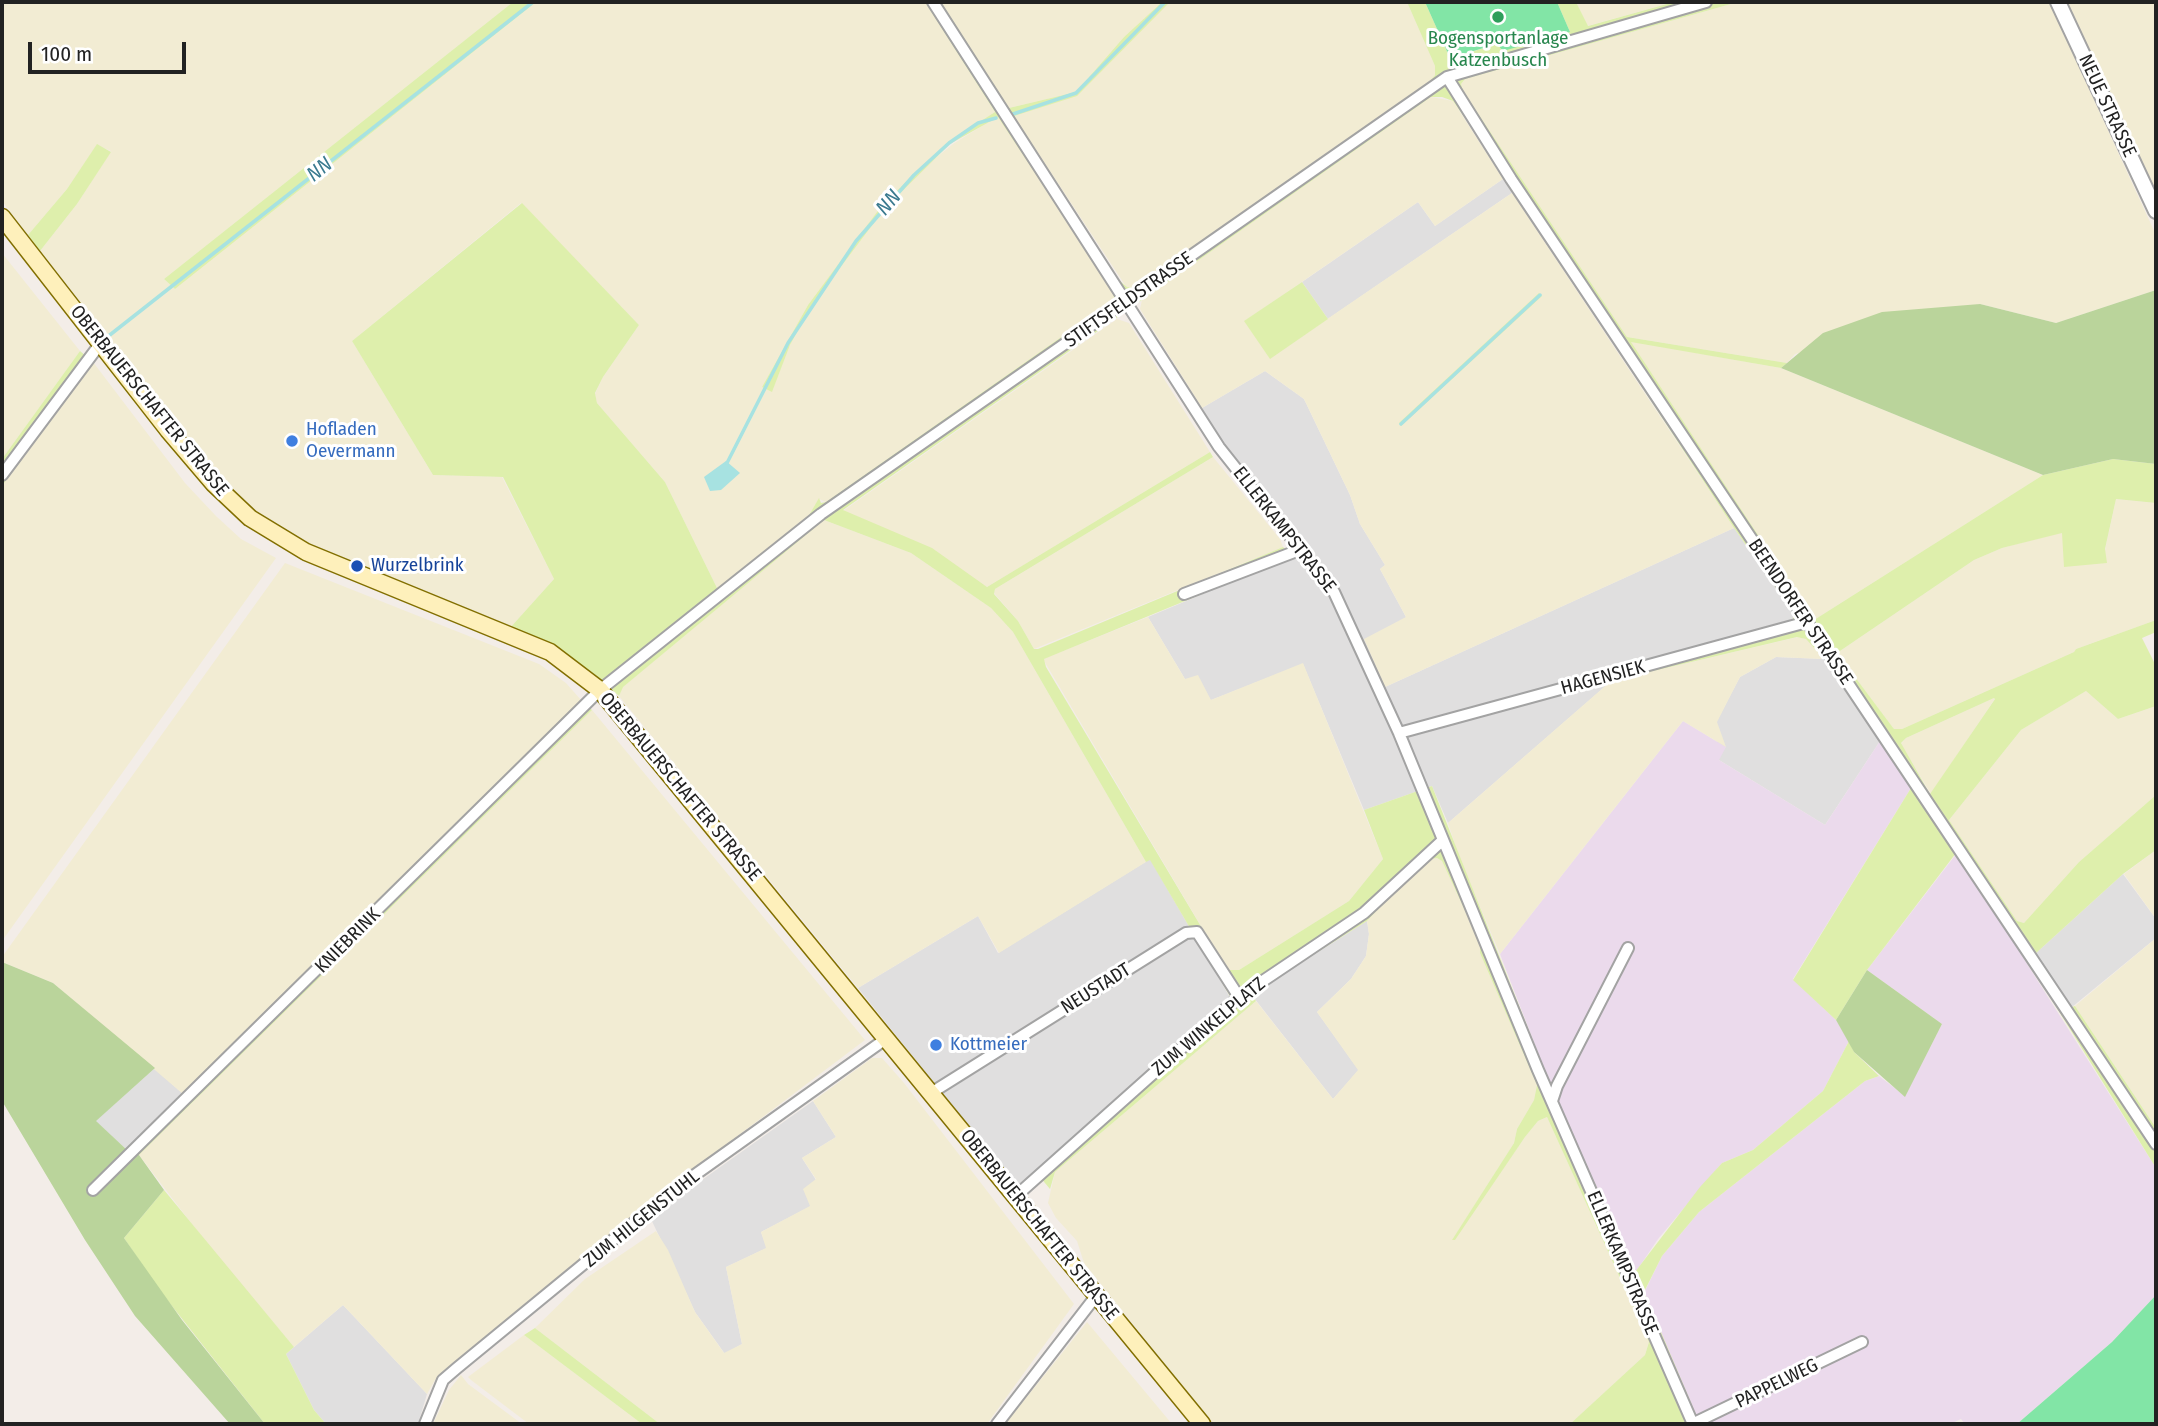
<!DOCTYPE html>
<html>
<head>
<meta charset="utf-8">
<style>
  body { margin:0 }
  #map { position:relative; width:2158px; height:1426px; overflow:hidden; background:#f3ede8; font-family:"Fira Sans Condensed",sans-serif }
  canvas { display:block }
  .frame { position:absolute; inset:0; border:4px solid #222; pointer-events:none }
  .scale { position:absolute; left:28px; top:42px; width:158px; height:32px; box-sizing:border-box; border:4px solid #222; border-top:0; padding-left:9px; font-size:21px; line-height:24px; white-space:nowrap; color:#222; -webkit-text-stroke:5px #fff; paint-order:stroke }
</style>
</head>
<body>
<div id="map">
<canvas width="2158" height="1426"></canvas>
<div class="frame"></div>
<div class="scale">100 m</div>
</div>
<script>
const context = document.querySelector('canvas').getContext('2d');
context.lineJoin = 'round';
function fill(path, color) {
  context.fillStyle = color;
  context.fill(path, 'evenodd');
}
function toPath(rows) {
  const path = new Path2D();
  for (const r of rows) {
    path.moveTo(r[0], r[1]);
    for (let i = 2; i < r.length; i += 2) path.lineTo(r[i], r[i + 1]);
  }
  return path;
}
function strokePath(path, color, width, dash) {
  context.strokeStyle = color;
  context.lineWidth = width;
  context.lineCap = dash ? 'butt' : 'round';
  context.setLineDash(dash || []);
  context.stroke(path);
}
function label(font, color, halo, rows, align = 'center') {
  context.font = font + ' "Fira Sans Condensed",sans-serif';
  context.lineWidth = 6;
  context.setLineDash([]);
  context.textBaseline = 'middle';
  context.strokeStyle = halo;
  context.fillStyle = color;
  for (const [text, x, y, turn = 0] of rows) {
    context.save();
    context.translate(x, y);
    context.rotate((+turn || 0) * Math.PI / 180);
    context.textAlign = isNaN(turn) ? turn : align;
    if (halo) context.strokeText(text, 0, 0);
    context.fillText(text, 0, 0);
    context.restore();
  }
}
const residential = toPath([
  [1503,179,1512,193,1328,319,1302,282,1418,202,1435,226],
  [1265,371,1304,399,1350,495,1360,524,1385,565,1380,569,1406,617,1385,687,1734,528,1794,614,1792,622,1630,665,1448,823,1432,786,1364,810,1303,664,1211,700,1185,679,1148,617,1291,557,1305,544,1227,451,1202,408],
  [1776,657,1824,659,1880,741,1825,825,1719,760,1716,722,1740,677],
  [1150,859,1231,999,1017,1186,858,988,978,916,998,953],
  [2123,874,2156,919,2156,938,2072,1007,2035,954],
  [1367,921,1369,934,1366,956,1351,979,1317,1012,1359,1070,1333,1099,1251,994],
  [155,1068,183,1094,127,1150,95,1121],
  [813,1101,836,1137,802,1158,816,1180,811,1206,761,1232,767,1248,726,1267,742,1344,725,1354,695,1312,650,1217],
  [343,1305,427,1394,418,1424,326,1424,314,1410,286,1354]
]);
const industrial = toPath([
  [1683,721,1726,747,1719,760,1825,825,1880,741,1911,788,1793,979,1836,1020,1849,1041,1823,1091,1753,1150,1722,1163,1658,1239,1635,1273,1550,1084,1500,954],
  [1957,853,2156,1168,2156,1295,2112,1342,2017,1424,1965,1424,1961,1419,1950,1424,1700,1424,1644,1293,1662,1256,1699,1212,1865,1081,1879,1076,1905,1096,1942,1024,1867,970]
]);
const farmland = toPath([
  [2,2,513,2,164,279,175,289,536,2,925,2,995,112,947,143,883,205,808,305,762,387,772,391,790,345,812,305,886,207,914,176,953,144,998,116,1113,291,1114,300,826,502,819,499,808,517,718,590,665,482,597,403,595,394,603,377,639,325,521,203,352,341,433,475,502,477,554,579,509,629,313,547,272,524,227,486,40,251,77,204,111,151,97,145,67,189,28,235,2,201],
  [941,2,1162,2,1124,37,1076,92,1009,108],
  [1170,2,1407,2,1435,66,1435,75,1426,86,1135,287,1127,288,1013,115,1077,95],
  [1576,2,1674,2,1587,26],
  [1738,2,2049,2,2156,235,2156,290,2056,323,1980,304,1795,354,1787,363,1627,337,1463,91,1461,84,1465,79],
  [2065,2,2156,2,2156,196],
  [1431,97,1453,101,1503,179,1435,226,1418,202,1245,321,1270,358,1512,193,1734,528,1385,687,1364,639,1406,617,1380,569,1385,565,1360,524,1350,495,1304,399,1265,371,1202,408,1140,309,1142,300],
  [2,253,80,351,2,459],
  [1117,319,1129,323,1210,452,987,587,843,511],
  [1630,341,1781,368,2043,475,1814,620],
  [93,362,185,483,216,516,241,539,276,558,2,941,2,486],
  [1213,457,1280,539,1283,547,1034,649,1018,621,994,593,995,589],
  [2116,499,2156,503,2156,620,2076,649,2074,652,1902,729,1894,729,1837,653,1974,560,2002,548,2062,532,2105,550],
  [824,520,911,553,991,608,1013,632,1146,862,999,953,978,916,858,988,619,696,622,687],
  [285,563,539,664,566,683,581,700,183,1094,53,983,2,962,2,957],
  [1148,617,1185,679,1198,675,1211,700,1303,663,1383,859,1349,901,1239,970,1227,970,1043,659],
  [1798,637,1806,639,1824,659,1776,657,1740,677,1717,722,1726,747,1683,721,1500,954,1460,859,1448,823,1611,681],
  [2086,691,2118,719,2156,706,2156,795,2079,862,2024,923,2017,921,1949,820,2021,730],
  [1996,697,1931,794,1901,744,1906,738],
  [592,710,865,1040,646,1205,458,1359,435,1380,427,1394,343,1305,294,1347,218,1258,139,1155],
  [2156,850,2156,919,2124,874],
  [1437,858,1442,861,1480,943,1480,953,1537,1085,1534,1100,1517,1129,1514,1143,1453,1239,1525,1137,1538,1121,1547,1117,1649,1342,1645,1355,1570,1424,1213,1424,1084,1263,1077,1241,1056,1218,1048,1203,1055,1172,1256,1001,1333,1099,1358,1070,1317,1012,1351,979,1366,956,1369,934,1367,921,1417,868,1430,859],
  [2156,938,2156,1128,2075,1006],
  [872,1058,882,1058,904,1083,1074,1304,987,1424,660,1424,535,1328,585,1279,656,1231,668,1250,695,1312,724,1353,742,1344,726,1267,766,1248,761,1232,810,1206,803,1189,816,1179,802,1158,836,1137,813,1101],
  [1087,1322,1172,1424,1005,1424],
  [524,1335,642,1424,529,1424,471,1380,468,1377],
  [461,1375,468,1384,522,1424,433,1424,449,1390]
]);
const grass = toPath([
  [513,2,536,2,175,289,164,279],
  [925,2,941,2,1009,108,1076,92,1124,37,1162,2,1170,2,1077,96,1014,116,1120,281,1127,287,1135,288,1426,86,1435,75,1435,66,1407,2,1425,2,1450,58,1498,44,1570,32,1557,2,1576,2,1588,26,1674,2,1738,2,1465,79,1461,84,1463,91,1627,337,1787,363,1781,368,1631,342,1814,620,2043,475,2113,459,2156,464,2156,503,2116,499,2105,549,2107,563,2064,567,2062,533,2002,548,1974,560,1837,653,1894,729,1902,729,2074,652,2076,649,2156,620,2156,632,2142,638,2156,666,2156,706,2118,719,2086,691,2021,730,1949,820,2017,921,2024,923,2079,862,2156,795,2156,850,2123,874,2035,954,2072,1007,2075,1006,2156,1128,2156,1168,2014,939,1956,853,1867,970,1836,1020,1793,980,1911,788,1824,659,1806,639,1797,637,1611,681,1630,665,1792,623,1794,614,1734,528,1485,147,1453,101,1442,97,1431,97,843,510,932,548,987,587,1210,452,1213,457,995,589,994,594,1018,621,1034,649,1038,649,1283,547,1292,557,1044,659,1046,667,1227,970,1239,970,1349,901,1383,859,1364,810,1432,786,1550,1084,1635,1272,1700,1187,1722,1163,1753,1150,1823,1091,1849,1041,1854,1052,1879,1076,1865,1081,1699,1212,1662,1256,1644,1292,1700,1424,1570,1424,1645,1355,1649,1342,1547,1117,1538,1121,1525,1137,1455,1240,1452,1240,1514,1143,1517,1129,1534,1100,1537,1085,1480,953,1480,943,1442,861,1437,858,1430,859,1417,868,1367,921,1251,994,1256,1001,1055,1172,1050,1189,1035,1171,1231,998,1150,860,1146,862,1013,632,991,608,911,553,824,520,623,687,619,696,593,673,548,645,509,629,554,579,503,477,433,475,352,341,522,203,639,325,603,377,595,393,597,403,665,482,718,590,808,517,819,498,821,503,826,502,1114,300,1113,291,998,117,950,144,886,207,812,305,790,345,772,392,762,387,808,305,883,204,948,142,995,112],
  [1994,698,1995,699,1930,794,1901,743,1906,738],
  [97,144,111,152,77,204,40,251,28,235,67,189],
  [1302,282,1328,319,1270,359,1244,321],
  [1539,293,1542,296,1401,426,1399,423],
  [80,351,93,362,2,486,2,459],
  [581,700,592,710,139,1155,127,1150],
  [164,1190,294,1347,286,1354,314,1410,326,1424,265,1424,157,1287,124,1238],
  [535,1328,660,1424,642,1424,524,1335]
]);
const forest = toPath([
  [2156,290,2156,464,2113,459,2043,475,1781,368,1823,333,1882,312,1980,304,2056,323],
  [2,962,53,983,155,1068,96,1121,127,1150,139,1155,164,1190,124,1238,182,1320,265,1424,230,1424,135,1316,85,1240,2,1101],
  [1867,970,1942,1024,1905,1097,1854,1052,1836,1020]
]);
const pitch = toPath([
  [1425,2,1557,2,1570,32,1503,51,1497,44,1450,58],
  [2156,1295,2156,1424,2017,1424,2112,1342]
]);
const water = toPath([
  [726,461,740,473,721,490,710,491,704,477]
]);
const stream = toPath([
  [1013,114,1076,93,1165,2],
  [106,338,533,2],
  [1401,424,1540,295],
  [727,463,788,343,856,241,914,175,949,143,978,123,996,118]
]);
const minor = toPath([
  [933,2,1219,447,1334,592,1399,733,1538,1070,1693,1424],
  [1447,77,1511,179,2156,1144],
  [2,475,100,344],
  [1184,594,1302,549],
  [1399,733,1807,622],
  [931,1093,1186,933,1197,932,1239,997],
  [1552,1101,1557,1086,1628,948],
  [93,1190,600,690,821,514,1447,77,1706,2],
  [1016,1196,1239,997,1364,913,1443,840],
  [425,1424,443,1380,457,1368,675,1189,887,1038],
  [997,1424,1096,1296],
  [1692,1424,1862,1342]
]);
const tertiary = toPath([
  [2058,2,2156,211]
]);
const secondary = toPath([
  [2,217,168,430,214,484,250,518,306,552,550,652,600,690,1202,1424]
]);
const markers = [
  [1498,17,7,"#2e9e5b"],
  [292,441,7,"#3f7fe0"],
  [357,566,7,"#1a4fb4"],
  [936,1045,7,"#3f7fe0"]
];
const leisureNames = [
  ["Bogensportanlage",1498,39],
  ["Katzenbusch",1498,61]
];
const streetNames = [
  ["NEUE STRASSE",2107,106,65],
  ["STIFTSFELDSTRASSE",1129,300,-35],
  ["OBERBAUERSCHAFTER STRASSE",149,401,51],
  ["ELLERKAMPSTRASSE",1284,530,52],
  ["BEENDORFER STRASSE",1800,612,56],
  ["HAGENSIEK",1603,678,-15],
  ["OBERBAUERSCHAFTER STRASSE",680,787,50],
  ["KNIEBRINK",348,941,-45],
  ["NEUSTADT",1096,989,-32],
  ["ZUM WINKELPLATZ",1209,1027,-40],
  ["ZUM HILGENSTUHL",642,1219,-39],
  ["OBERBAUERSCHAFTER STRASSE",1039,1225,51],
  ["ELLERKAMPSTRASSE",1622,1263,67],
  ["PAPPELWEG",1777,1384,-26]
];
const shopNames = [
  ["Hofladen",306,430],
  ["Oevermann",306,452],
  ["Kottmeier",950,1045]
];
const transitNames = [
  ["Wurzelbrink",371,566]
];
const waterNames = [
  ["NN",320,170,-38],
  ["NN",889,203,-49]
];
fill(residential, '#e0dfdf');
fill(industrial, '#ebdaec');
fill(farmland, '#f2ecd3');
fill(grass, '#deefac');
fill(forest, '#bad49b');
fill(pitch, '#82e5a6');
fill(water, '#a7e2e1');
strokePath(stream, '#a7e2e1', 3.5);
strokePath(minor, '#a3a3a3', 14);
strokePath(tertiary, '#a3a3a3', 18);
strokePath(secondary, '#826f00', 19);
strokePath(minor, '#fff', 10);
strokePath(tertiary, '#fff', 14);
strokePath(secondary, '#fef0bb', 16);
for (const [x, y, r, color] of markers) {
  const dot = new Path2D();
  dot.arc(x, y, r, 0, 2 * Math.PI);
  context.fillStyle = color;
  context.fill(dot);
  strokePath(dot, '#fff', 2.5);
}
label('19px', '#27864d', '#fff', leisureNames);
label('19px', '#222', '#fff', streetNames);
label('19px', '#366cbe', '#fff', shopNames, 'left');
label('19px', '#164399', '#fff', transitNames, 'left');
label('italic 21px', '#3a7a8f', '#fff', waterNames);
</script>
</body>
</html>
